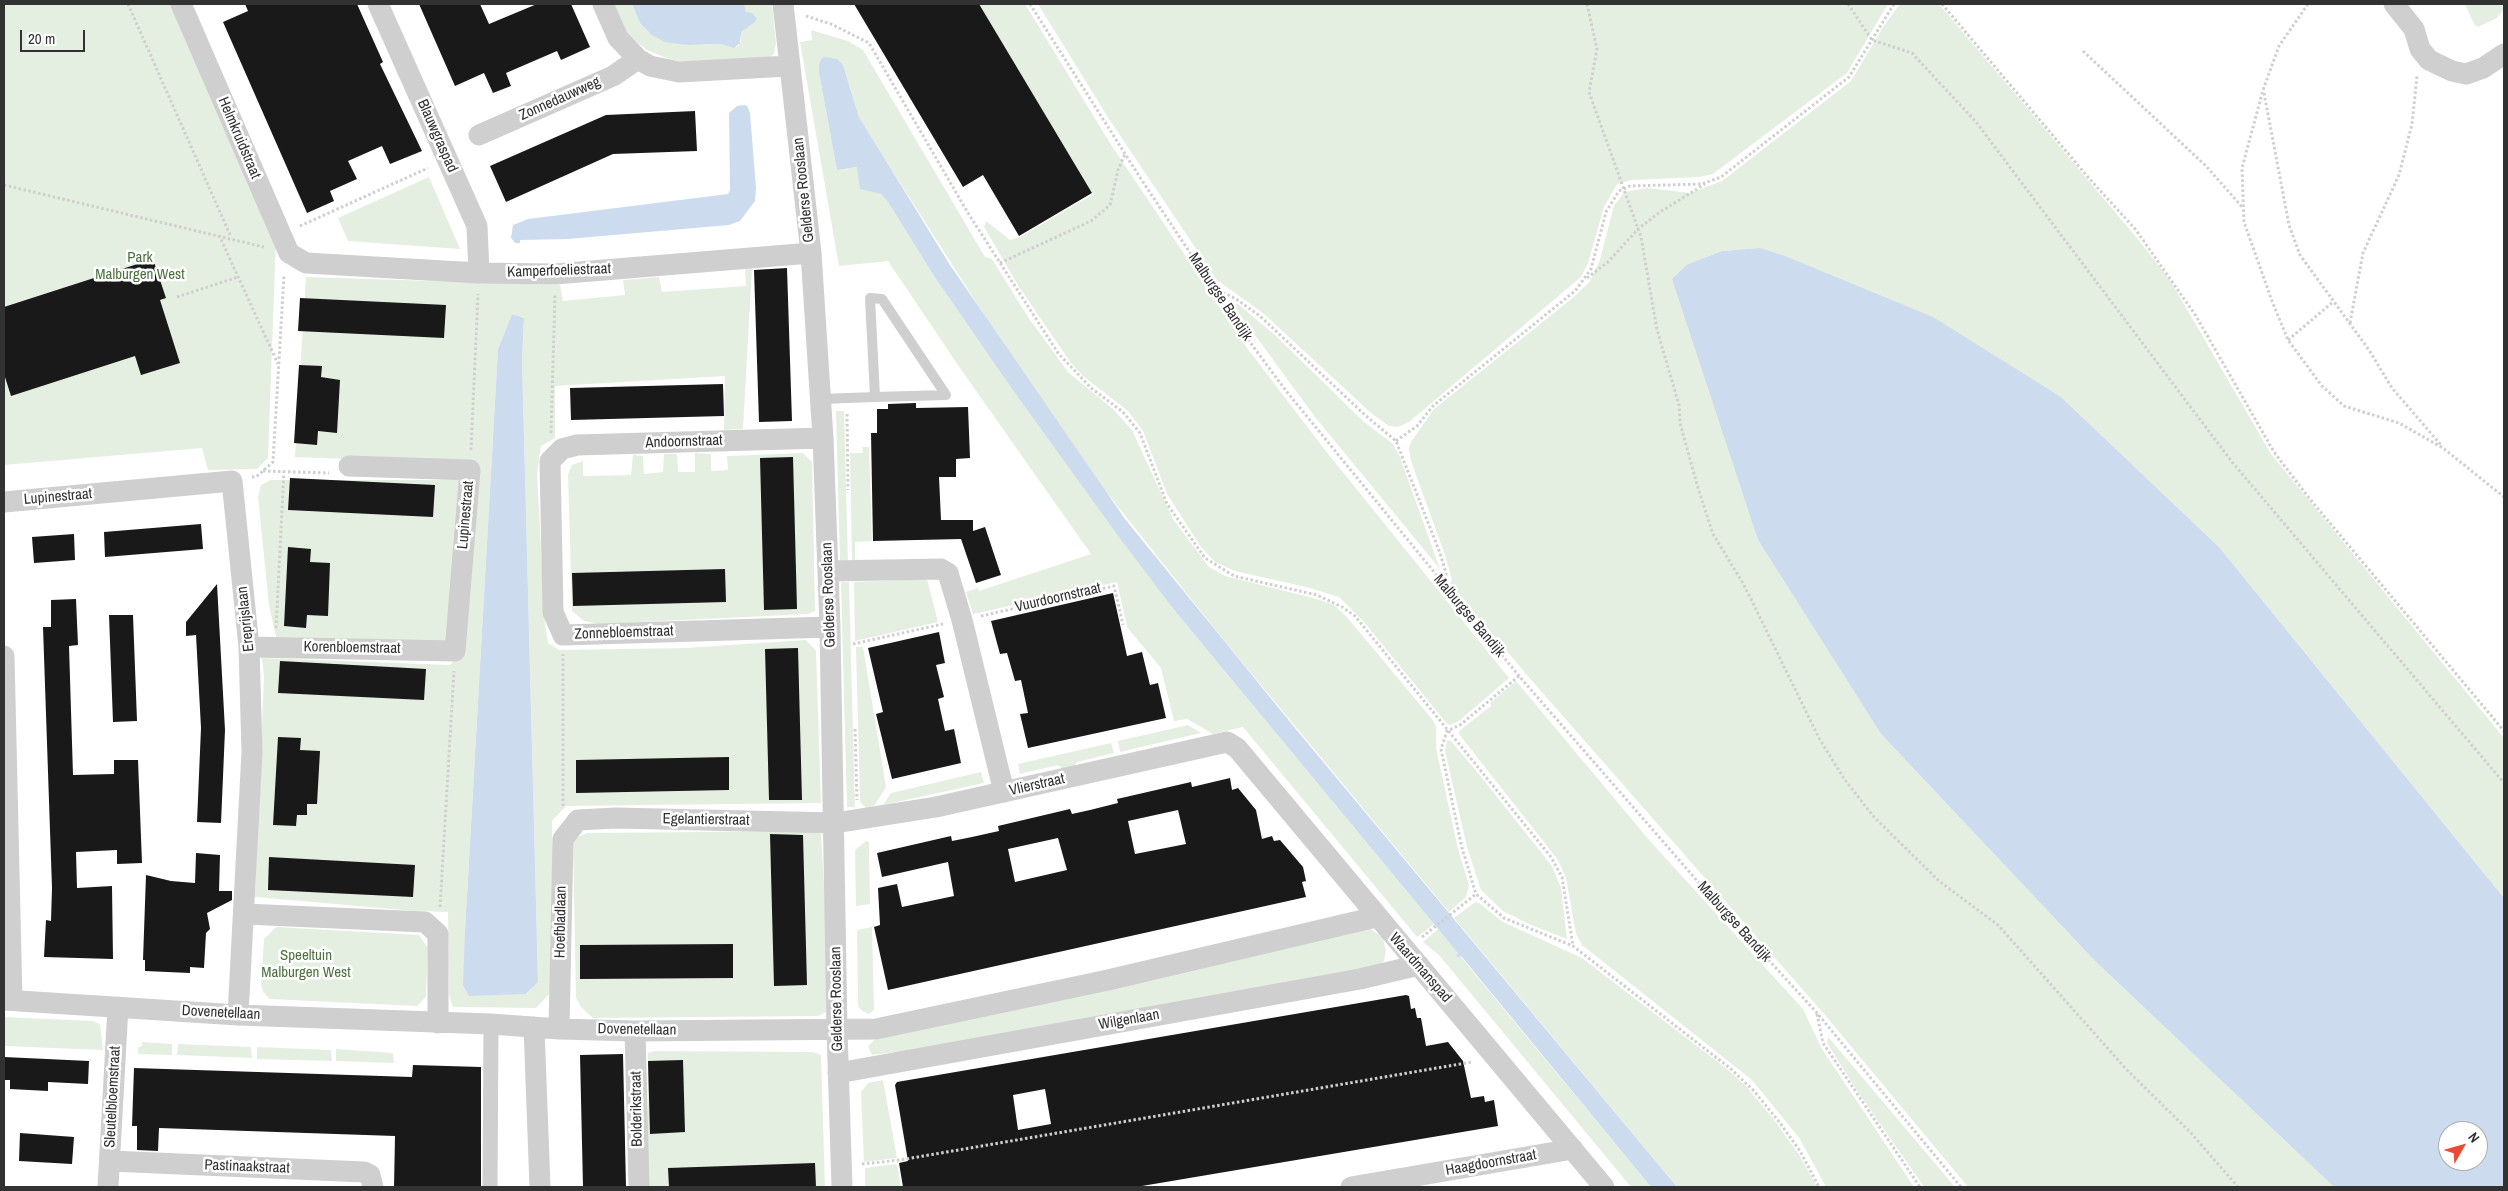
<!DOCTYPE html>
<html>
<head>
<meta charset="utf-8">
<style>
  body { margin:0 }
  #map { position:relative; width:2508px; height:1191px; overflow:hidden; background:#fff; font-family:"Archivo Narrow",sans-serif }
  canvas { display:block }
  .frame { position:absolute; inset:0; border:5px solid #323232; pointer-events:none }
  .north { position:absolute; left:2438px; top:1121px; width:50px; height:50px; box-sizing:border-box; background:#fff; border:1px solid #adadad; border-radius:50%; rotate:52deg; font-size:14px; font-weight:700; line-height:20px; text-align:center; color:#323232 }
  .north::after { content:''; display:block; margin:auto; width:18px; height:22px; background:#eb4a33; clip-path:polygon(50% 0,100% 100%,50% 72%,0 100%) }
  .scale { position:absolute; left:20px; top:30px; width:65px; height:22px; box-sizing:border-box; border:2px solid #323232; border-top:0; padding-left:6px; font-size:15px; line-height:18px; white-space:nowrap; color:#323232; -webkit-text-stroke:4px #fff; paint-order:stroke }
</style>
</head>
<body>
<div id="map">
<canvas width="2508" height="1191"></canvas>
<div class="frame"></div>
<div class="north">N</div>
<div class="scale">20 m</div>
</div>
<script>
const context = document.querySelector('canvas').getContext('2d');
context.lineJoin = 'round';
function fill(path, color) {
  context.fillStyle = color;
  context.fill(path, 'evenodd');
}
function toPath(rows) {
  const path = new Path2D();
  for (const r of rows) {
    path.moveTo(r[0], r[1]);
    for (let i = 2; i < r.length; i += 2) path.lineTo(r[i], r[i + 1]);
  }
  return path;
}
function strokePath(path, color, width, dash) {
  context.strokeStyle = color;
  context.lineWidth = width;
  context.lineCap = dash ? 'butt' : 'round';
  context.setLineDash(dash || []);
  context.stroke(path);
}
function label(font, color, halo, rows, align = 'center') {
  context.font = font + ' "Archivo Narrow",sans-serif';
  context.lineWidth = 5;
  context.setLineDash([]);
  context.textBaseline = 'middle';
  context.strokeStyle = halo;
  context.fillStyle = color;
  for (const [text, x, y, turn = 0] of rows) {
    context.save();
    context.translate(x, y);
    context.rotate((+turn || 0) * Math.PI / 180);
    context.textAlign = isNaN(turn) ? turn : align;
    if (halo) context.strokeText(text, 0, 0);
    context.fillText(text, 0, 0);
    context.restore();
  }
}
const green = toPath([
  [4,4,173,4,276,240,268,458,257,469,208,470,202,448,4,465],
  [610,4,632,4,640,23,687,45,721,44,737,47,741,41,740,32,754,23,746,12,744,4,772,4,776,43,774,54,764,61,691,63,669,59,647,50,634,40,625,31],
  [916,4,1025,4,1110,143,1247,348,1325,450,1509,678,1459,721,1450,725,1447,724,1364,622,1339,597,1310,588,1235,571,1215,562,1201,547,1167,494,1143,431,1128,411,1083,376,1071,363,1019,287,984,227,986,221,1010,240,1020,237,1095,193,1092,193,1055,131,1012,157],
  [1038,4,1888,4,1847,73,1713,174,1699,177,1632,180,1617,184,1604,207,1588,263,1581,277,1409,422,1398,427,1389,426,1371,413,1263,313,1217,280,1109,119],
  [1900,4,1939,4,2137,238,2170,280,2271,454,2504,738,2504,898,2219,547,2061,397,1760,248,1722,251,1688,264,1758,540,1881,734,2095,961,2334,1187,1968,1187,1825,1015,1526,674,1450,583,1452,580,1445,555,1411,461,1409,448,1411,442,1434,409,1575,296,1590,281,1600,260,1614,205,1625,192,1647,188,1690,193,1722,181,1851,81,1883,27],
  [2465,4,2504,4,2504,9,2497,18,2478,27,2474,24],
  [811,30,848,41,863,50,985,257,992,259,1028,317,1068,372,1113,409,1132,430,1173,519,1209,567,1225,576,1317,599,1334,605,1346,616,1432,719,1436,726,1436,748,1458,849,1469,885,1466,897,1449,912,1222,638,1104,489,988,321,890,167,859,117,843,65,819,73,837,170,857,167,862,189,881,194,888,202,934,276,1012,389,1175,611,1434,924,1417,937,1243,727,1213,734,1187,719,1174,721,1161,668,1127,627,1117,582,973,614,966,592,978,588,979,591,1091,554,962,371,888,261,839,266,800,42,812,40],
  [429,177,460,249,348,241,338,218],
  [752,268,743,429,724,430,725,376,555,386,555,438,541,446,537,473,545,623,548,643,559,650,685,648,806,640,816,651,821,803,566,806,552,821,555,988,536,1008,453,1007,449,995,448,912,415,911,255,897,264,676,262,658,450,665,459,655,470,464,295,457,306,277,560,285,563,301,625,295,623,280,659,277,662,292,746,286,745,269],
  [512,314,524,318,522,359,538,981,527,994,465,931,498,349],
  [1232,304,1238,304,1276,336,1363,421,1393,444,1400,457,1440,569,1315,417],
  [836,411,844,411,848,562,840,562],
  [862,447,869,447,872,541,855,542,855,562,852,562,850,453,863,453],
  [695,453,711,454,711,471,728,470,727,456,803,453,812,462,815,611,808,614,599,624,584,621,572,611,568,474,572,465,583,461,583,476,631,475,633,455,643,456,644,474,663,472,664,454,677,454,678,472,695,472],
  [271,480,464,480,454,643,276,637,269,605,258,497,261,485],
  [927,579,938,622,855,641,854,582],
  [841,582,849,582,855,807,847,807],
  [856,647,863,647,886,787,874,806,866,808,860,802],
  [1516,681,1650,841,1803,1009,1822,1049,1914,1187,1826,1187,1800,1139,1752,1080,1582,945,1576,934,1566,878,1558,860,1459,734,1459,731,1491,706,1490,703],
  [1188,725,1201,733,1120,752,1118,741],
  [1447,740,1451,741,1478,773,1552,866,1561,888,1567,939,1531,925,1503,911,1481,890,1467,847,1445,751],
  [1111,743,1114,753,1077,762,1072,770,1065,771,1058,765,1020,774,1018,764],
  [981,772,984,783,883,805,891,793],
  [813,831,821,834,828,955,826,1012,818,1016,593,1018,581,1007,576,998,573,843,578,837,587,833],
  [866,841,869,842,870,904,856,906,855,850],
  [1475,902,1479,903,1503,922,1582,958,1727,1069,1746,1086,1775,1121,1800,1156,1817,1187,1677,1187,1454,918],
  [276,927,419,935,428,948,426,997,417,1006,270,999,263,992,261,983,264,939],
  [872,927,874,1010,869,1014,862,1011,858,1006,857,930],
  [1361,929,1371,929,1383,938,1386,951,1384,961,1377,967,947,1045,872,1055,868,1046,874,1040],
  [1438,929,1459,953,1456,955,1460,956,1651,1187,1631,1187,1439,955,1423,942],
  [4,1017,93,1021,100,1024,103,1050,4,1046],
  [1828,1037,1830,1039,1955,1187,1924,1187,1856,1089,1827,1043],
  [142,1042,172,1044,172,1055,138,1054,138,1048,134,1049,142,1046],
  [178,1044,251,1047,252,1058,177,1055],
  [257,1047,331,1050,332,1061,257,1059],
  [336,1049,393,1053,394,1063,336,1061],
  [655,1051,813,1052,821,1055,825,1187,648,1187,648,1053],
  [883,1080,897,1158,864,1162,861,1092,868,1083],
  [897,1164,901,1187,865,1187,865,1168]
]);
const water = toPath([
  [632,4,744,4,746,12,752,13,757,19,754,23,741,32,740,43,734,48,721,44,687,45,665,42,652,35,640,23],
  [825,57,837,59,843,65,859,117,950,265,1125,519,1295,728,1677,1187,1651,1187,1461,956,1458,958,1456,955,1458,953,1175,611,1122,541,1012,389,934,276,888,202,881,194,860,189,857,167,837,170,819,73,819,65,822,58],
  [745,105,747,106,750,113,756,188,755,201,740,221,729,225,568,239,520,240,520,243,515,243,511,238,513,225,528,219,728,194,730,190,729,113,737,106],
  [1760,248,1785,256,1933,317,2061,397,2219,547,2504,898,2504,1187,2334,1187,2095,961,1881,734,1758,540,1672,279,1688,264,1722,251],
  [2448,1131,2478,1131,2478,1161,2448,1161],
  [512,314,524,318,522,359,538,982,526,994,469,996,463,985,465,931,498,349]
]);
const building = toPath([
  [245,4,357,4,383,62,380,64,422,151,390,164,382,146,348,161,357,179,330,191,334,201,307,213,223,22,248,11],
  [419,4,480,4,489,24,537,4,571,4,590,47,561,60,557,51,506,73,511,86,493,93,484,73,455,86],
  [854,4,979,4,1092,193,1019,236,983,175,963,187],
  [695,111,697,151,613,154,506,202,490,166,606,115],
  [153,259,166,298,160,300,180,363,141,375,135,356,11,396,4,374,4,307],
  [787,268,792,421,759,422,754,270],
  [300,298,446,305,444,338,298,331],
  [299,365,322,366,321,377,340,380,337,433,318,431,317,445,294,443],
  [723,384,724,416,571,420,570,388],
  [916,403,916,408,968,407,970,458,956,459,956,477,939,477,941,520,973,520,973,531,985,527,1001,575,976,583,961,539,873,541,871,433,877,433,877,409,888,409,888,404],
  [793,457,797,609,764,610,760,458],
  [290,478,435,485,433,517,288,510],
  [201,524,203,549,105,557,104,532],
  [74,534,75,560,34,563,32,537],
  [288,547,311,549,310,562,330,563,328,616,307,615,306,628,284,626],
  [725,569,726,602,573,606,572,573],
  [217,584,225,730,221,823,197,822,201,728,196,635,186,636,186,622],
  [1113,593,1127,656,1142,652,1150,685,1158,683,1166,718,1028,748,1020,714,1028,713,1021,680,1015,681,1007,653,1000,654,991,621],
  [76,599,78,645,69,646,73,775,114,774,114,760,138,760,142,863,117,864,117,850,76,852,77,888,112,886,113,959,44,957,46,920,51,921,52,888,43,627,51,627,51,600],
  [109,615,133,615,137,721,113,722],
  [939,632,945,663,936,665,944,697,938,699,945,731,954,729,961,763,892,779,876,714,883,712,868,648],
  [798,648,802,800,769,800,765,649],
  [280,661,426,669,424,700,278,693],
  [278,737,301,738,300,750,320,751,317,804,307,804,307,815,297,815,296,826,273,825],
  [729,757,729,790,576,793,576,760],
  [1230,778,1232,790,1238,788,1256,810,1262,839,1272,836,1274,841,1280,840,1303,867,1306,881,1302,882,1306,897,888,990,874,927,880,925,878,888,897,884,902,907,954,896,948,862,882,877,877,853,951,836,952,841,972,837,999,831,998,826,1070,809,1072,814,1090,810,1118,803,1117,799,1191,782,1192,787],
  [1178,810,1186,844,1135,854,1128,821],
  [1058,838,1067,870,1015,882,1008,849],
  [770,834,803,835,807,985,774,986],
  [196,853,220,855,219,891,232,891,232,900,207,913,210,929,206,933,204,968,190,967,190,973,145,971,145,960,143,960,146,875,171,881,195,883],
  [269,857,415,865,413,897,268,890],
  [733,944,733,978,580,979,580,945],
  [1406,995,1409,996,1411,1009,1415,1008,1417,1018,1421,1018,1426,1046,1448,1042,1463,1061,1471,1098,1484,1096,1485,1102,1494,1100,1498,1126,1136,1187,903,1187,899,1163,908,1161,895,1085,897,1082],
  [1045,1089,1051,1124,1018,1130,1013,1095],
  [623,1054,626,1187,583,1187,580,1055],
  [4,1057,89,1061,88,1084,48,1082,48,1091,10,1089,10,1080,4,1080],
  [683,1060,685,1132,650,1134,648,1061],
  [413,1065,481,1067,481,1187,394,1187,395,1136,159,1128,158,1151,137,1150,137,1126,132,1126,134,1068,412,1077],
  [20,1133,74,1137,72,1164,19,1161],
  [815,1163,816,1187,669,1187,668,1168]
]);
const path = toPath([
  [128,4,231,237],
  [1030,4,1141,179,1246,337,1287,392,1519,676,1713,899,1817,1013,1961,1187],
  [1587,4,1597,49,1589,92,1641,237,1657,330,1679,405,1680,423,1698,488,1713,534,1744,585,1819,738,1845,780,1873,816,1939,881,1998,925,2127,1070,2190,1132,2238,1187],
  [1848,4,1872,40,1912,53,1976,122,2232,462,2504,783],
  [1942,4,2087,176,2136,230,2196,316,2274,452,2309,498,2504,731],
  [2308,4,2279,46,2263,90,2242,168,2244,222,2272,301,2288,340,2322,386,2344,406,2399,423,2443,448,2504,497],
  [806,16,831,24,869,43,968,213,1058,353,1091,388,1123,412,1140,433,1167,504,1205,558,1234,576,1317,595,1342,607,1355,616,1551,857,1562,877,1573,946],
  [2083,51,2206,166,2243,208],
  [2264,93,2289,225,2300,255,2369,350,2392,388,2441,445],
  [4,185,264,247],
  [300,226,428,168],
  [219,235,278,364],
  [1000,263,1091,221,1110,205,1118,170,1125,154],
  [1587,278,1608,262,1638,229,1660,212,1705,184],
  [1214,288,1236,299,1260,316,1366,416,1396,441,1440,553,1446,573,1446,589],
  [177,297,238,277],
  [2350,323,2363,253,2399,175,2412,124,2417,76],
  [2288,340,2333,302],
  [847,414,848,490],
  [551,433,555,294],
  [1396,441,1417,426,1433,406,1575,291,1591,269,1606,212,1619,191,1630,186,1702,184,1721,177,1849,77,1894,4],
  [471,450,478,294],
  [263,471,329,473],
  [252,477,256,477,273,462,284,275],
  [981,616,1114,586,1123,625],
  [276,628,284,471],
  [853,644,943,624],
  [1519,676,1460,725,1447,731,1441,749,1462,848,1476,894,1504,918,1573,946,1731,1069,1754,1091,1780,1123,1800,1151,1819,1187],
  [855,729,857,800],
  [563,806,563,654],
  [440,907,454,671],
  [1422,937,1476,894],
  [1817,1014,1823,1043,1920,1187],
  [862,1164,900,1160,1472,1062]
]);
const service = toPath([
  [821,399,875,397,870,298,882,299,946,395,875,397]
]);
const pedestrian = toPath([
  [490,1187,491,1024]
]);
const minor = toPath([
  [181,4,289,253,306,263,479,273,555,274,811,253],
  [378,4,477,226,479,273],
  [603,4,618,38,638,59],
  [783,4,811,253,823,438,830,627,837,1030,842,1187],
  [2394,4,2414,29,2420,49,2429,60,2452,71,2466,74,2483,68,2504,54],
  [479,135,613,76,638,59,650,66,679,72,789,66],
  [823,438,577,445,562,449,550,461,553,612,563,635,830,627],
  [4,502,232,481,249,647,252,752,238,1015],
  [828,571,941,569,948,573,962,620,1004,792],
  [249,647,455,651,470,470,349,466],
  [4,656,12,1000],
  [245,914,425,922,438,934,438,1023],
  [4,1000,238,1015,491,1024,559,1029,635,1031,876,1029,1108,980,1376,917],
  [534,1027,540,1187],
  [559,1029,563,839,578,820,616,818,835,823,936,807,1227,742,1237,748,1604,1187],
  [635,1031,639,1187],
  [838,1073,1360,979,1419,965],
  [110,1161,364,1172,370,1175,373,1187],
  [108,1187,118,1007],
  [1351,1187,1573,1149]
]);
const streetNames = [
  ["Zonnedauwweg",560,99,-24],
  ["Blauwgraspad",437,136,66],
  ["Helmkruidstraat",239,138,67],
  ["Gelderse Rooslaan",804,190,-96],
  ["Kamperfoeliestraat",559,271,-2],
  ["Malburgse Bandijk",1220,297,56],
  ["Andoornstraat",684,442,-2],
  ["Lupinestraat",58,497,-5],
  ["Lupinestraat",466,515,-85],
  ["Gelderse Rooslaan",829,595,-92],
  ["Vuurdoornstraat",1058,598,-13],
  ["Malburgse Bandijk",1469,616,50],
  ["Ereprijslaan",246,619,-96],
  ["Zonnebloemstraat",624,633,-2],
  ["Korenbloemstraat",352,648,1],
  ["Vlierstraat",1037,785,-13],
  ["Egelantierstraat",706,820,1],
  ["Hoefbladlaan",561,922,-89],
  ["Malburgse Bandijk",1734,922,48],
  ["Waardmanspad",1420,968,49],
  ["Gelderse Rooslaan",837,999,-91],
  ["Dovenetellaan",221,1013,3],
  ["Wilgenlaan",1129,1020,-10],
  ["Dovenetellaan",637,1030,1],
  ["Sleutelbloemstraat",113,1097,-87],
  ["Bolderikstraat",637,1109,-91],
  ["Haagdoornstraat",1491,1163,-10],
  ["Pastinaakstraat",247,1167,2]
];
const parkNames = [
  ["Park",140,258],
  ["Malburgen West",140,275],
  ["Speeltuin",306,956],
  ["Malburgen West",306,973]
];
fill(green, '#e5efe1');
fill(water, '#cddbef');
fill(building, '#191919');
strokePath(path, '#cfcfcf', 3, [2.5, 2.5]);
strokePath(service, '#cfcfcf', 10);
strokePath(pedestrian, '#cfcfcf', 15);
strokePath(minor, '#cfcfcf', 21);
label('15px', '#323232', '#fff', streetNames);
label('15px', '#4b703d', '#fff', parkNames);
</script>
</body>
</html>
